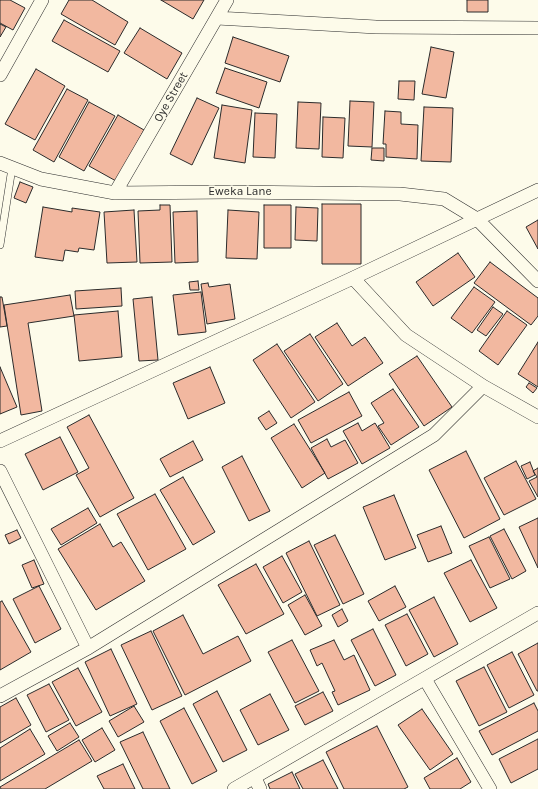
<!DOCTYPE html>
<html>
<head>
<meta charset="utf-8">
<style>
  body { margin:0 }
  canvas { display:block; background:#fdfbea }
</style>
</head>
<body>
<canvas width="538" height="789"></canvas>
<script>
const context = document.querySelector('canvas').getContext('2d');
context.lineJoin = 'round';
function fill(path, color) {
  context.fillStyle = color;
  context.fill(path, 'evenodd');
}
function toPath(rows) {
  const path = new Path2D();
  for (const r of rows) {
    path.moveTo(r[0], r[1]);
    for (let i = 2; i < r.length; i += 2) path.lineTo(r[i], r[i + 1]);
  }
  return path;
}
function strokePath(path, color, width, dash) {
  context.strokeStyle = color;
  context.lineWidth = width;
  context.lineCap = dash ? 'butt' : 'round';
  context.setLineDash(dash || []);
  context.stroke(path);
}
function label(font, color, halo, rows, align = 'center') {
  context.font = font + ' Karla,sans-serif';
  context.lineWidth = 3;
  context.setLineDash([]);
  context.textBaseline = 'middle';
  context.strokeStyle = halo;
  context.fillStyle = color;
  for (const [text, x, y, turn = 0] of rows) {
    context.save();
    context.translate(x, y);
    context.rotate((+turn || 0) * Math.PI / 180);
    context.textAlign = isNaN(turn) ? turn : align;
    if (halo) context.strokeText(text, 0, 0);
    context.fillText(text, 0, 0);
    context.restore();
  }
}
const building = toPath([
  [0,0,10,0,25,8,13,30,0,23,0,0],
  [69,0,92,0,128,22,115,45,61,14,69,0],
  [161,0,204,0,193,19,161,0],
  [467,0,488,0,488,12,467,12,467,0],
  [64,20,120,51,108,72,52,41,64,20],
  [0,24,6,27,0,37,0,24],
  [140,28,182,53,167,79,124,53,140,28],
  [233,37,289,56,280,82,225,63,233,37],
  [431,47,454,52,446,98,422,94,431,47],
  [225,68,267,82,259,108,216,93,225,68],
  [36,69,65,86,35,140,5,124,36,69],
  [399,81,415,81,414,100,398,99,399,81],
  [67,89,88,100,54,162,33,150,67,89],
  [197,98,219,108,192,165,170,154,197,98],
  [350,101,374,102,372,147,348,146,350,101],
  [89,102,115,116,84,171,59,157,89,102],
  [298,102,321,103,319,149,296,148,298,102],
  [222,105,252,110,245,163,214,158,222,105],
  [424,107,453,108,451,162,421,161,424,107],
  [385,111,401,112,401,124,418,125,417,159,386,157,386,144,383,144,385,111],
  [255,113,277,114,275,158,253,157,255,113],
  [118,115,144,130,116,181,89,166,118,115],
  [323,117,345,118,343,158,322,157,323,117],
  [372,148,384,148,384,161,371,160,372,148],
  [20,182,33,187,26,203,14,198,20,182],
  [322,204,361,204,361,264,322,264,322,204],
  [160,205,170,205,172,262,140,263,138,211,160,210,160,205],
  [264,205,291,205,291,248,264,248,264,205],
  [43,207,72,212,72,208,100,212,94,250,79,248,78,252,65,250,63,261,35,257,43,207],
  [296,207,318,208,317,241,295,240,296,207],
  [134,210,137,262,107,263,104,212,134,210],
  [228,210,259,212,257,259,226,258,228,210],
  [197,211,198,262,175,263,173,212,197,211],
  [538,220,538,249,526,227,538,220],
  [458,253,475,277,433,306,416,282,458,253],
  [490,262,538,298,538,316,531,325,474,283,490,262],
  [198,281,199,290,190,290,189,282,198,281],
  [208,283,209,287,230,284,235,319,207,324,201,284,208,283],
  [474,287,495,302,472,333,451,318,474,287],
  [121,288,122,306,76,309,75,291,121,288],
  [201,292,206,332,178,335,173,295,201,292],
  [70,295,74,316,28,323,42,411,21,415,4,305,70,295],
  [0,297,2,297,7,326,0,327,0,297],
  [152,297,158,360,139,361,133,299,152,297],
  [493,307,503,314,486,336,477,330,493,307],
  [118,311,122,357,79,361,74,315,118,311],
  [507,311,527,325,498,365,479,351,507,311],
  [337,323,352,346,365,337,383,363,348,386,315,337,337,323],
  [310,334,343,384,318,401,284,351,310,334],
  [538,342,538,387,518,374,538,342],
  [277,344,315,402,291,418,253,360,277,344],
  [417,356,452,407,424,426,389,374,417,356],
  [0,367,17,407,0,414,0,367],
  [210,367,225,403,188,419,173,383,210,367],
  [529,383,537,388,533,393,526,387,529,383],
  [393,389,419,427,391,445,378,426,384,423,371,403,393,389],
  [349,392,362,416,311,443,298,420,349,392],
  [269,411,277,423,266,430,258,418,269,411],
  [89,415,134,498,100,517,76,475,89,468,67,427,89,415],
  [358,423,362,431,375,423,390,448,362,464,343,431,358,423],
  [294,424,325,473,302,488,271,438,294,424],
  [60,437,78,472,43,490,25,454,60,437],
  [327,439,331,447,345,440,358,463,328,479,311,448,327,439],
  [193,441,203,460,170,477,160,459,193,441],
  [466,451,500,519,464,538,429,470,466,451],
  [242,456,270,511,249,521,222,467,242,456],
  [516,461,536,499,504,515,484,478,516,461],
  [530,462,535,475,527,479,521,466,530,462],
  [538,468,538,497,529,481,537,477,533,471,538,468],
  [183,477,215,532,193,545,160,490,183,477],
  [155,494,186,549,148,570,117,514,155,494],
  [394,495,416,548,385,560,363,507,394,495],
  [88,508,97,523,61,545,51,529,88,508],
  [538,518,538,568,519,527,538,518],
  [100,524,113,547,121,542,145,581,96,610,58,549,100,524],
  [441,526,452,553,428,562,417,535,441,526],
  [504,529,526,571,512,579,490,536,504,529],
  [17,530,21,538,9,544,5,535,17,530],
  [335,535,364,594,343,604,314,545,335,535],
  [489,537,510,579,490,588,469,546,489,537],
  [309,541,340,605,317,616,286,553,309,541],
  [282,556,302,592,283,603,263,567,282,556],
  [34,560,44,584,32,588,22,565,34,560],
  [471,560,497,608,470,622,444,573,471,560],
  [256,564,284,614,246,634,218,585,256,564],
  [39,586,61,629,35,643,13,599,39,586],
  [395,586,406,607,379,621,368,601,395,586],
  [305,595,322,626,305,635,288,605,305,595],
  [434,597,458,644,434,657,409,610,434,597],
  [2,601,31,652,0,670,0,602,2,601],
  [342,609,348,621,338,627,332,615,342,609],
  [407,614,428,654,406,666,385,625,407,614],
  [183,615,203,654,238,636,251,661,185,695,153,631,183,615],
  [373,629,396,675,375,686,351,640,373,629],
  [151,631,182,696,152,710,121,645,151,631],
  [292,640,319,691,295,703,268,652,292,640],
  [334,640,344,660,354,655,370,690,338,705,332,692,335,691,322,663,317,666,310,650,334,640],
  [538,643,538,691,537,691,518,654,538,643],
  [111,649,137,704,110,716,85,662,111,649],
  [512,652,534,695,509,708,487,665,512,652],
  [484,667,507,712,479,726,456,681,484,667],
  [78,668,102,712,76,726,52,682,78,668],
  [49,684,69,720,46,732,27,695,49,684],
  [217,691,247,750,223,762,193,704,217,691],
  [323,692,333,711,305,725,295,706,323,692],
  [270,694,289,730,258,745,240,710,270,694],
  [16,698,31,725,0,743,0,707,16,698],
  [534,703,538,711,538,731,492,755,479,731,534,703],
  [134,706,144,722,118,737,109,721,134,706],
  [184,708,217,771,192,784,160,721,184,708],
  [422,709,453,754,430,770,398,725,422,709],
  [70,723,79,737,57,751,48,736,70,723],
  [377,726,408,787,404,789,344,789,326,752,377,726],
  [102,728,115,750,95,762,82,740,102,728],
  [30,729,45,754,0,781,0,748,30,729],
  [143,732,170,789,143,789,120,742,143,732],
  [538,739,538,769,511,783,499,759,538,739],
  [79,740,92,761,45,789,1,789,0,787,79,740],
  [457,758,471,782,460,789,430,789,424,778,457,758],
  [323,760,338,789,303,789,295,774,323,760],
  [123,764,135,789,104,789,97,776,123,764],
  [292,772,300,789,270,789,268,784,292,772]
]);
const service = toPath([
  [0,245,12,168]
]);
const minor = toPath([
  [217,18,376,27,538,28],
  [0,75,42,0],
  [0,163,41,179,115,193,230,192,400,194,444,199,477,219,538,281],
  [115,193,227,0],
  [353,278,406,335,483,386,538,417],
  [0,441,353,278,538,190],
  [0,471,88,648],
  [425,679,490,789],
  [0,696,88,648,434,435,483,386],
  [255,778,260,789],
  [234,789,538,613]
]);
const streetNames = [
  ["Oye Street",171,97,-60],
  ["Eweka Lane",240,192]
];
fill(building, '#f2b8a0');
strokePath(building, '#2b2b2b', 1);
strokePath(service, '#2b2b2b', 8);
strokePath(minor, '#2b2b2b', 14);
strokePath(service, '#fdfbea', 7);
strokePath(minor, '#fdfbea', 13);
label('12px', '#2b2b2b', '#fdfbea', streetNames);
</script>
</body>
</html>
